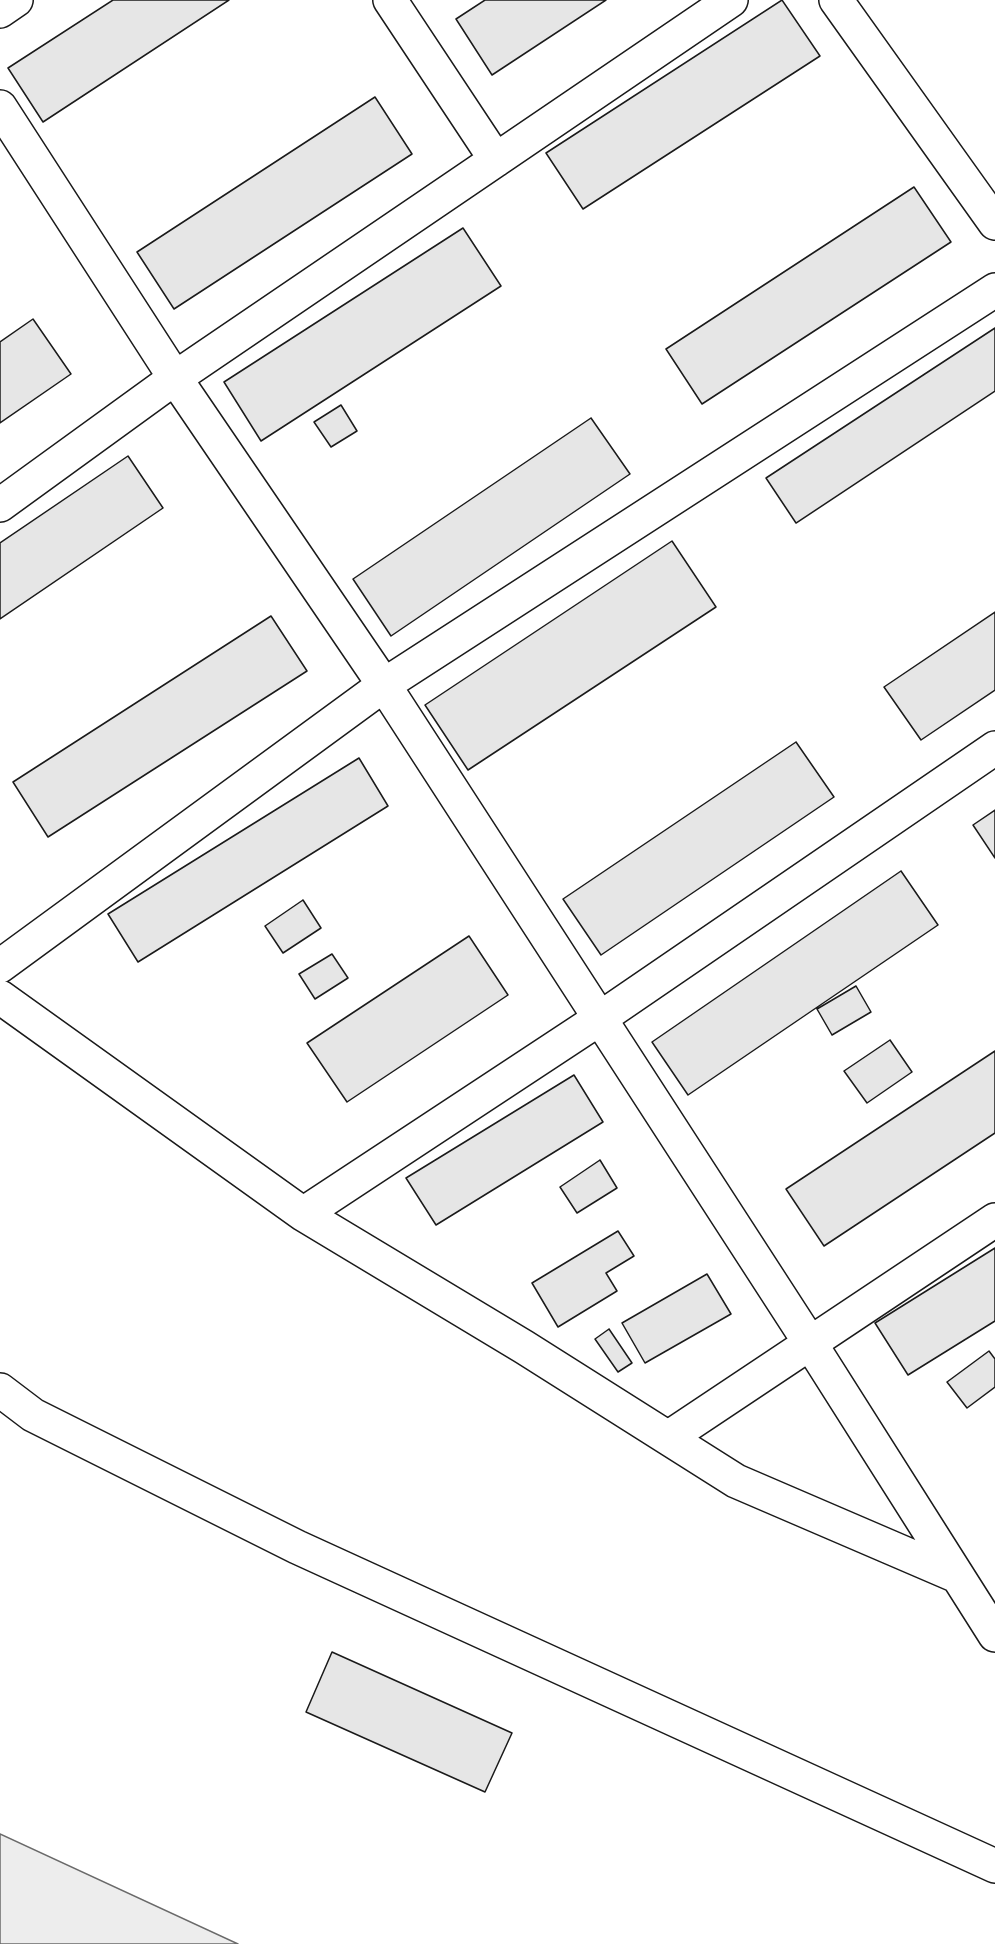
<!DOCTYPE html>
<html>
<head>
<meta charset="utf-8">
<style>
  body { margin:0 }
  canvas { display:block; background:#fff }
</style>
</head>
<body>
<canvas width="995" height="1944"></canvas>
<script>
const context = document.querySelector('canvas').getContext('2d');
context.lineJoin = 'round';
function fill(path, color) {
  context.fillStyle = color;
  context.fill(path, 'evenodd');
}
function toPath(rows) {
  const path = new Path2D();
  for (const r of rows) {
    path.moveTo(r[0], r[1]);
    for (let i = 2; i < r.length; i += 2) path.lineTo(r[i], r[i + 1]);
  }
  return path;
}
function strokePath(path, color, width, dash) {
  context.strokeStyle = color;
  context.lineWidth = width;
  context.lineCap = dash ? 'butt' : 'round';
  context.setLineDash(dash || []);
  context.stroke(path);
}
const built = toPath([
  [0,1834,238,1944,0,1944,0,1834]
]);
const building = toPath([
  [113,0,229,0,43,122,8,68,113,0],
  [485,0,606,0,492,75,456,19,485,0],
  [782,0,820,56,583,209,546,153,782,0],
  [375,97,412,154,174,309,137,252,375,97],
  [914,187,951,242,702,404,666,349,914,187],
  [463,228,501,286,261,441,224,382,463,228],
  [33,319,71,374,0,423,0,342,33,319],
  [995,328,995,391,796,523,766,478,995,328],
  [341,405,357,431,331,447,314,422,341,405],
  [591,418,630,474,391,636,353,579,591,418],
  [128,456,163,508,0,619,0,543,128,456],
  [672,541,716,607,468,770,425,705,672,541],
  [995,612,995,690,921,740,884,687,995,612],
  [271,616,307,671,48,837,13,782,271,616],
  [796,742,834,797,601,955,563,899,796,742],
  [359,758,388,806,138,962,108,914,359,758],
  [995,810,995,858,973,825,995,810],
  [901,871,938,925,688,1095,652,1042,901,871],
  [303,900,321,928,283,953,265,926,303,900],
  [469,936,508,995,347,1102,307,1043,469,936],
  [332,954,348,978,315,999,299,974,332,954],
  [856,986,871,1012,832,1035,817,1009,856,986],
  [890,1040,912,1072,867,1103,844,1071,890,1040],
  [995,1051,995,1133,824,1246,786,1189,995,1051],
  [574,1075,603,1122,436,1225,406,1178,574,1075],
  [600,1160,617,1188,577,1213,560,1187,600,1160],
  [618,1231,634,1256,606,1273,617,1291,558,1327,532,1283,618,1231],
  [995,1248,995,1321,908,1375,875,1323,995,1248],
  [707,1274,731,1314,645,1363,622,1323,707,1274],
  [609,1329,632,1363,618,1372,595,1339,609,1329],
  [989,1351,995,1359,995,1387,967,1408,947,1382,989,1351],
  [332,1652,512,1733,485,1792,306,1712,332,1652]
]);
const street = toPath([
  [390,0,496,160],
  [836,0,995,223],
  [0,11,16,0],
  [0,107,175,378,384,685,810,1343,995,1635],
  [0,505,175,378,731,0],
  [0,966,384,685,995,290],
  [0,997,303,1214,524,1347,736,1481,957,1576],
  [303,1214,599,1019,995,748],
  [0,1390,33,1415,297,1547,995,1866],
  [668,1438,995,1220]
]);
fill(built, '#ededed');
strokePath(built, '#6a6a6a', 1.5);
fill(building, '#e6e6e6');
strokePath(building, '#1a1a1a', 1.5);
strokePath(street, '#1a1a1a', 36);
strokePath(street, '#fff', 33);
</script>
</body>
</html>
